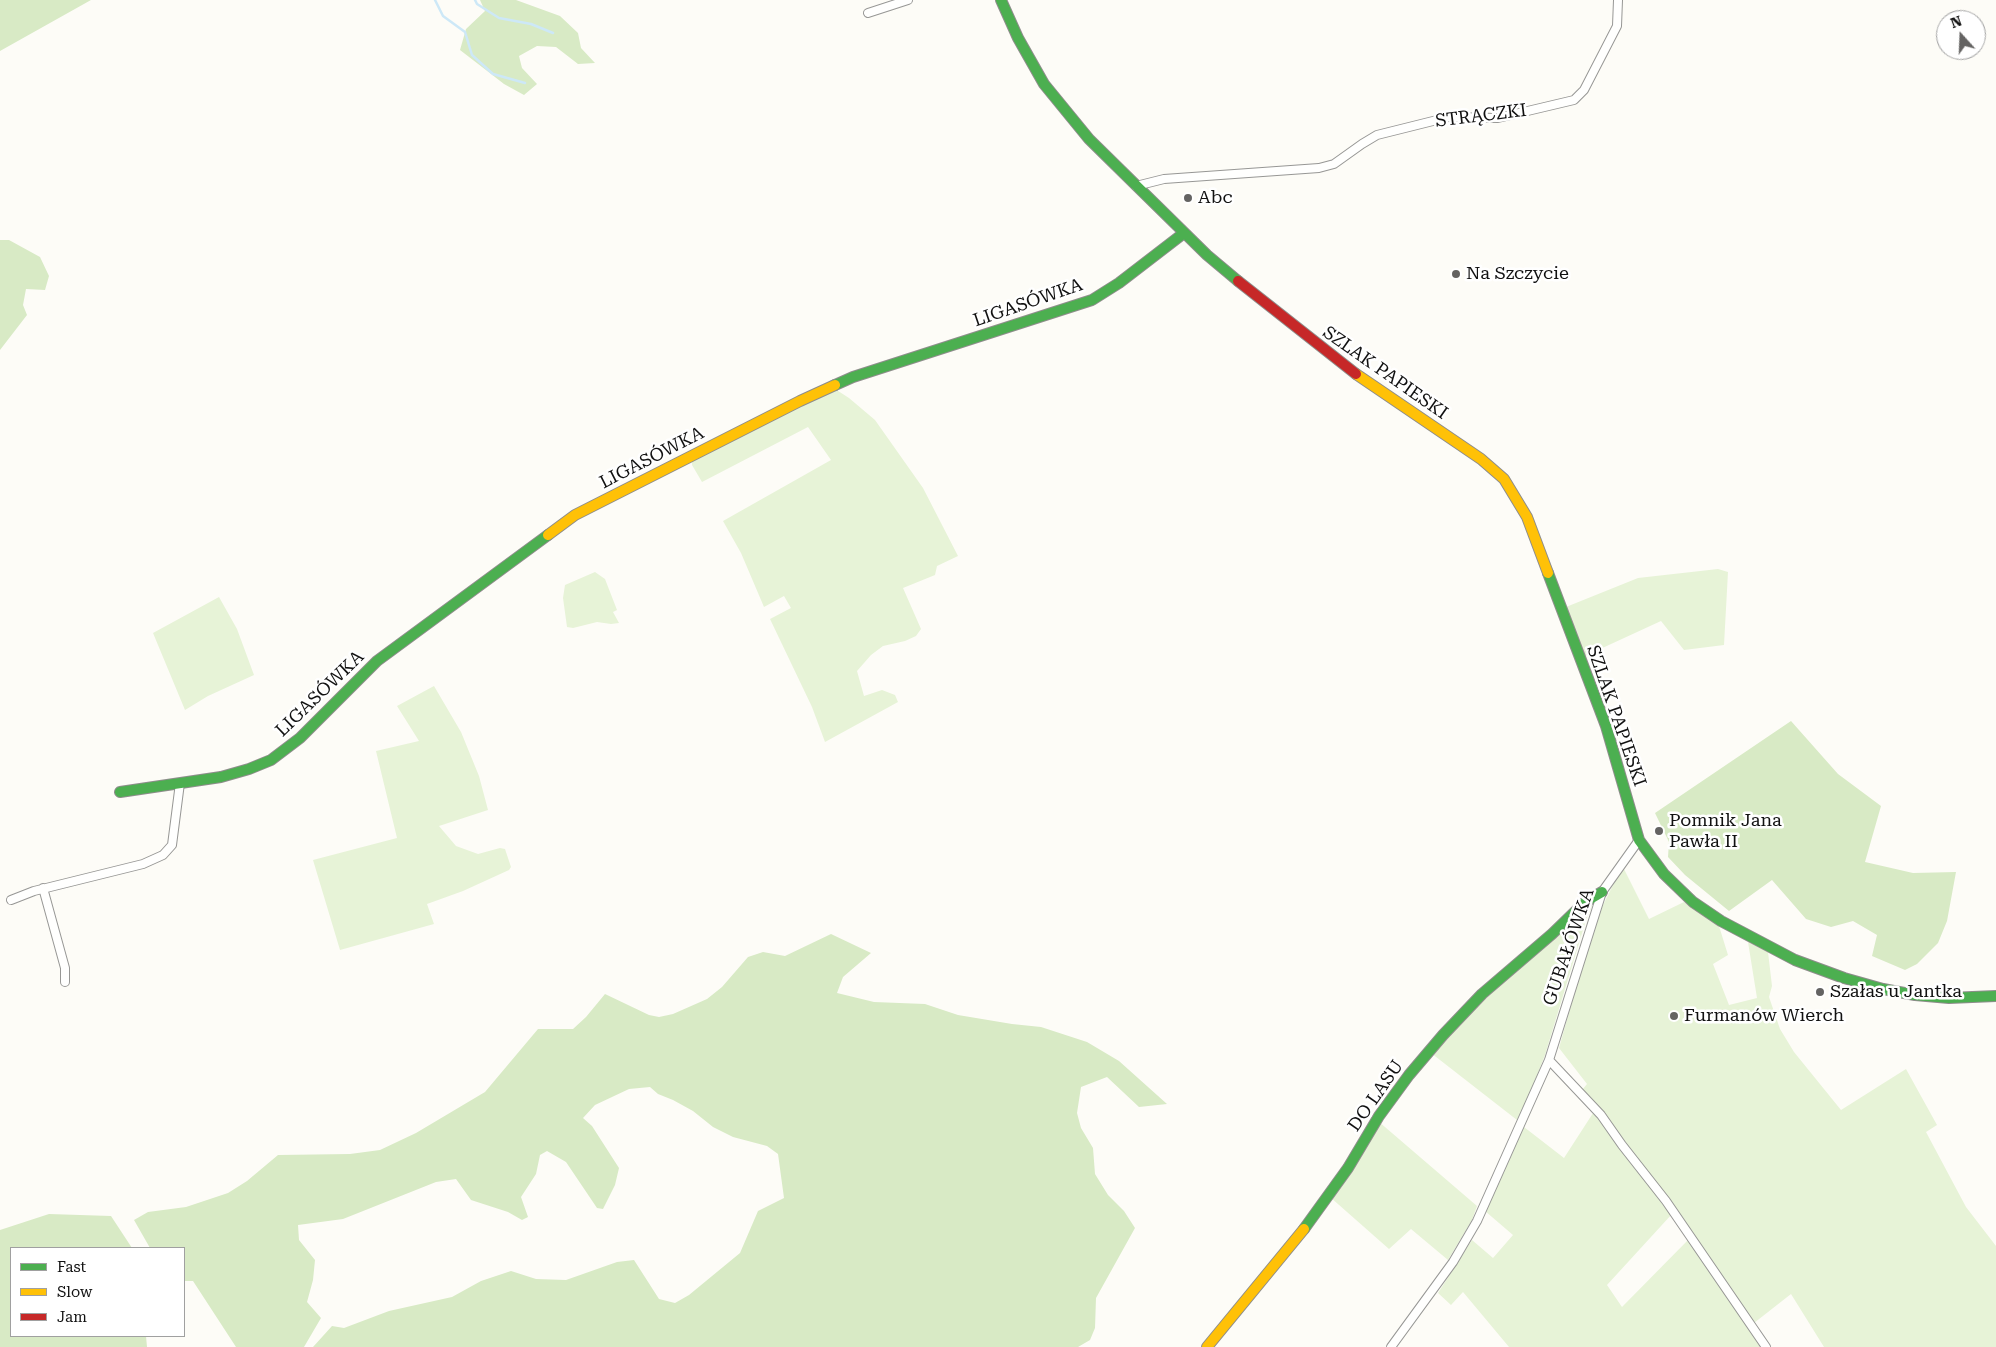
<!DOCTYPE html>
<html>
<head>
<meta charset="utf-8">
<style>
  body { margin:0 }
  #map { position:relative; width:1996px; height:1347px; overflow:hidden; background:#fdfcf7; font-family:"Roboto Serif",serif }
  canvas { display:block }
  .legend { position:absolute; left:10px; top:1247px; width:175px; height:90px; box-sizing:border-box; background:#fff; border:1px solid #a0a0a0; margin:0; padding:6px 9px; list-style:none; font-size:15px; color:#111 }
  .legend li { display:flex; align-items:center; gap:10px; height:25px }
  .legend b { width:25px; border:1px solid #a0a0a0 }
  .north { position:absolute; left:1936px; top:10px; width:50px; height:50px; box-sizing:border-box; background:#fff; border:1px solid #a0a0a0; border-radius:50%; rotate:340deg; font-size:14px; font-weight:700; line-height:20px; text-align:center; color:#111 }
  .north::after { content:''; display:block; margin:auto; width:18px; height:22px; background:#646362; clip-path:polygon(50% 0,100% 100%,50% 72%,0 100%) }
</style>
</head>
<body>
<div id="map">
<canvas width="1996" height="1347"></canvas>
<ul class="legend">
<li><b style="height:6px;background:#4caf50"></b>Fast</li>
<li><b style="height:6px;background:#ffc107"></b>Slow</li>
<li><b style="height:6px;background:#c62828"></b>Jam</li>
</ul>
<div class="north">N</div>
</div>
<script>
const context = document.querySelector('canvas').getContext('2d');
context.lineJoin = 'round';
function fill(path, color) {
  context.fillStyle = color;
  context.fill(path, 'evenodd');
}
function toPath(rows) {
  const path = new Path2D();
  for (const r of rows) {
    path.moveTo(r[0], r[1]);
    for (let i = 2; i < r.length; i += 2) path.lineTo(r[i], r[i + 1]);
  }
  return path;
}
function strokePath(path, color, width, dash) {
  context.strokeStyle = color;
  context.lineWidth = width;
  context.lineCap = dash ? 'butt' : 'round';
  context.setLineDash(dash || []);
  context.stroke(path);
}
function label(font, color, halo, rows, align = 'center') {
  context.font = font + ' "Roboto Serif",serif';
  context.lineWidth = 5;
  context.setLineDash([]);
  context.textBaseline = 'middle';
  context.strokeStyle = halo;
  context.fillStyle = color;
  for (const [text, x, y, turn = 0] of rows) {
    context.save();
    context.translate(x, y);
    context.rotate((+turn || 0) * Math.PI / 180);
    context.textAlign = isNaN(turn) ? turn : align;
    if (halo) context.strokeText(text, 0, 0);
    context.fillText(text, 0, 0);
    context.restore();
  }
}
const green = toPath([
  [835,389,849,398,875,420,923,488,958,556,937,566,935,575,903,588,921,629,916,636,905,641,883,646,871,655,857,671,864,696,882,690,895,695,898,702,825,742,812,707,770,619,791,608,784,596,764,607,741,553,723,521,831,460,808,427,702,482,692,465,692,461],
  [1718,569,1728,572,1724,645,1684,650,1661,621,1585,656,1566,607,1638,578],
  [595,572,605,579,617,610,613,612,619,623,611,624,597,622,573,628,567,627,563,598,565,585],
  [219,597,237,629,254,675,208,696,185,710,153,633],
  [434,686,461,732,479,776,488,810,439,826,456,846,478,854,500,848,505,849,511,867,509,870,463,891,427,904,434,924,340,950,313,860,397,838,376,751,419,741,397,706],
  [1624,869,1649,919,1684,902,1719,926,1728,955,1713,964,1729,1005,1757,998,1748,942,1768,952,1772,986,1769,997,1780,1029,1794,1052,1841,1110,1906,1069,1937,1125,1926,1132,1966,1207,1996,1246,1996,1347,1824,1347,1791,1294,1754,1323,1677,1209,1582,1090,1587,1084,1559,1048,1583,962,1602,907,1614,883],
  [1592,902,1593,904,1586,920,1545,1055,1529,1096,1517,1120,1431,1053,1463,1016],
  [1595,1110,1672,1214,1607,1285,1622,1307,1689,1239,1762,1347,1509,1347,1463,1292,1451,1305,1438,1293,1472,1240,1493,1258,1513,1235,1485,1211,1524,1127,1564,1158],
  [1378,1121,1477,1206,1472,1220,1448,1260,1411,1229,1389,1249,1330,1197]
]);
const forest = toPath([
  [0,0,91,0,0,51],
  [480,0,516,0,560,16,578,33,581,48,595,63,578,64,556,47,537,46,519,56,522,68,537,84,524,95,504,84,460,50,466,29,485,11],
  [0,240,9,240,40,257,49,276,45,290,26,289,23,305,27,315,0,350],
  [1791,721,1838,774,1881,806,1865,862,1913,873,1956,872,1947,921,1938,943,1917,964,1905,970,1872,956,1877,935,1853,921,1831,927,1806,919,1772,880,1729,911,1685,875,1668,857,1669,842,1655,813],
  [831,934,871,953,843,977,837,993,874,1002,925,1004,958,1015,1012,1024,1041,1027,1087,1042,1119,1061,1167,1104,1139,1107,1107,1077,1081,1087,1077,1113,1081,1128,1093,1148,1095,1174,1108,1195,1124,1211,1135,1228,1096,1298,1095,1328,1090,1340,1078,1347,313,1347,332,1326,344,1328,389,1311,452,1297,481,1281,511,1271,536,1279,566,1280,617,1262,634,1260,659,1299,675,1303,689,1295,740,1253,758,1211,784,1198,778,1154,767,1146,733,1137,713,1127,693,1111,673,1100,658,1094,650,1087,629,1089,595,1105,583,1118,592,1126,619,1168,615,1185,603,1209,597,1208,566,1162,547,1151,540,1155,536,1174,521,1197,528,1217,522,1220,508,1212,471,1200,456,1179,436,1182,343,1219,298,1225,299,1240,315,1260,313,1280,307,1302,321,1318,304,1347,236,1347,193,1281,184,1281,184,1248,150,1248,134,1220,148,1212,186,1207,228,1193,247,1181,278,1155,350,1154,380,1150,416,1133,485,1092,538,1029,573,1029,586,1017,605,994,649,1015,659,1017,673,1014,707,999,722,987,748,957,763,952,785,956],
  [49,1214,111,1216,132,1248,11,1248,11,1336,146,1336,147,1347,0,1347,0,1230]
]);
const stream = toPath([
  [435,0,443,16,465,32,472,55,493,74,525,83],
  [475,0,477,4,499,18,531,24,553,33]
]);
const street = toPath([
  [868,13,908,0],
  [1136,186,1164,179,1319,168,1334,164,1362,144,1377,135,1449,117,1498,118,1574,100,1584,90,1617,26,1618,0],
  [43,888,65,968,65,982],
  [11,900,34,891,143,864,163,855,172,845,180,783],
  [1549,1060,1601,1115,1622,1145,1666,1201,1766,1347],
  [1391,1347,1453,1262,1477,1221,1549,1060,1602,892,1639,840]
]);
const fast = toPath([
  [1001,0,1018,38,1044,84,1089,139,1207,255,1238,281],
  [835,385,853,377,1092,300,1119,283,1184,233],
  [1548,573,1606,726,1639,840,1664,874,1693,902,1721,921,1795,960,1844,978,1883,989,1915,995,1949,998,1996,996],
  [120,792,221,777,249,769,271,760,300,738,377,661,548,535],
  [1304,1229,1348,1168,1379,1116,1409,1075,1443,1035,1482,994,1552,934,1585,902,1602,892]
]);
const slow = toPath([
  [1356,374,1481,459,1504,479,1527,517,1548,573],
  [548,535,575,515,800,401,835,385],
  [1207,1347,1304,1229]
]);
const jam = toPath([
  [1238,281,1356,374]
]);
const markers = [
  [1188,198,5,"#646362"],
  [1456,274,5,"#646362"],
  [1659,831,5,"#646362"],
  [1820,992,5,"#646362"],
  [1674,1016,5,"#646362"]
];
const streetNames = [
  ["STRĄCZKI",1481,116,-7],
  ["LIGASÓWKA",1028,303,-19],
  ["SZLAK PAPIESKI",1385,373,35],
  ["LIGASÓWKA",652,458,-27],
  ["LIGASÓWKA",320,694,-44],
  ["SZLAK PAPIESKI",1616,716,71],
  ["GUBAŁÓWKA",1569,947,-71],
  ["DO LASU",1376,1096,-55]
];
const poiNames = [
  ["Abc",1198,198],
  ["Na Szczycie",1466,274],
  ["Pomnik Jana",1669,821],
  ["Pawła II",1669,842],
  ["Szałas u Jantka",1830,992],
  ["Furmanów Wierch",1684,1016]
];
fill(green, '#e7f3d7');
fill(forest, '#d8eac5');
strokePath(stream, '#cde8f7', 2.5);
strokePath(street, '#979795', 10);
strokePath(fast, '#8e8d8b', 12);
strokePath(slow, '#8e8d8b', 12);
strokePath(jam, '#8e8d8b', 12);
strokePath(street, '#fffffe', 8);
strokePath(fast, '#4caf50', 10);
strokePath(slow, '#ffc107', 10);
strokePath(jam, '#c62828', 10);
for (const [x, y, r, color] of markers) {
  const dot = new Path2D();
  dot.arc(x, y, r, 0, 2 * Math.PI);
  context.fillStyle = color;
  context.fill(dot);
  strokePath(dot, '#fff', 2);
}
label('18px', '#111', '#fff', streetNames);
label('18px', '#111', '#fff', poiNames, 'left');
</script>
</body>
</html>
